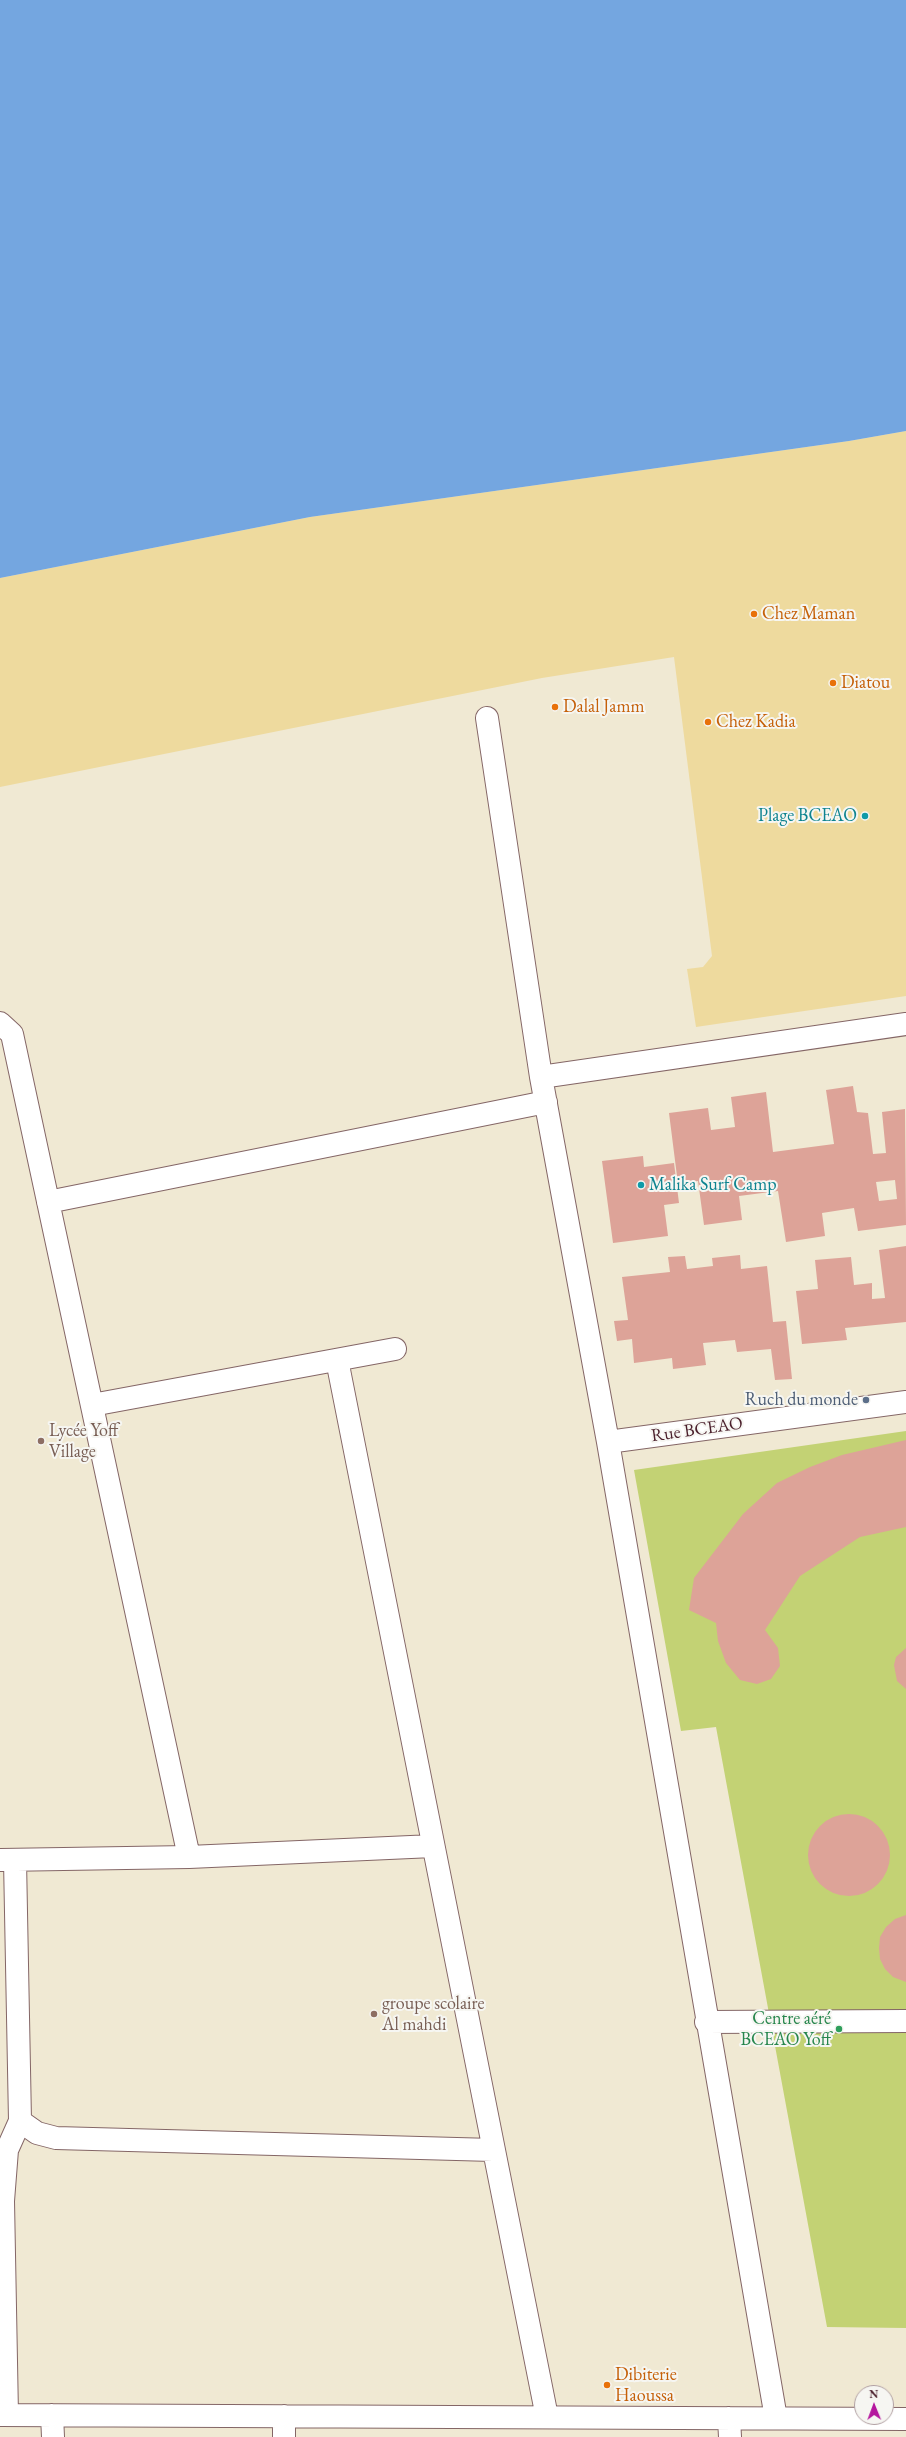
<!DOCTYPE html>
<html>
<head>
<meta charset="utf-8">
<style>
  body { margin:0 }
  #map { position:relative; width:906px; height:2437px; overflow:hidden; background:#f0e9d3; font-family:"EB Garamond",serif }
  canvas { display:block }
  .north { position:absolute; left:854px; top:2385px; width:40px; height:40px; box-sizing:border-box; background:#f6f6f2; border:1px solid #b1a0a2; border-radius:50%; rotate:359deg; font-size:11px; font-weight:700; line-height:16px; text-align:center; color:#4a1f2b }
  .north::after { content:''; display:block; margin:auto; width:14px; height:18px; background:#b5179e; clip-path:polygon(50% 0,100% 100%,50% 72%,0 100%) }
</style>
</head>
<body>
<div id="map">
<canvas width="906" height="2437"></canvas>
<div class="north">N</div>
</div>
<script>
const context = document.querySelector('canvas').getContext('2d');
context.lineJoin = 'round';
function fill(path, color) {
  context.fillStyle = color;
  context.fill(path, 'evenodd');
}
function toPath(rows) {
  const path = new Path2D();
  for (const r of rows) {
    if (r.length === 3) {
      path.moveTo(r[0] + r[2], r[1]);
      path.arc(r[0], r[1], r[2], 0, 2 * Math.PI);
      continue;
    }
    path.moveTo(r[0], r[1]);
    for (let i = 2; i < r.length; i += 2) path.lineTo(r[i], r[i + 1]);
  }
  return path;
}
function strokePath(path, color, width, dash) {
  context.strokeStyle = color;
  context.lineWidth = width;
  context.lineCap = dash ? 'butt' : 'round';
  context.setLineDash(dash || []);
  context.stroke(path);
}
function label(font, color, halo, rows, align = 'center') {
  context.font = font + ' "EB Garamond",serif';
  context.lineWidth = 4;
  context.setLineDash([]);
  context.textBaseline = 'middle';
  context.strokeStyle = halo;
  context.fillStyle = color;
  for (const [text, x, y, turn = 0] of rows) {
    context.save();
    context.translate(x, y);
    context.rotate((+turn || 0) * Math.PI / 180);
    context.textAlign = isNaN(turn) ? turn : align;
    if (halo) context.strokeText(text, 0, 0);
    context.fillText(text, 0, 0);
    context.restore();
  }
}
const green = toPath([
  [906,1431,906,2328,827,2327,716,1727,681,1731,634,1470]
]);
const sand = toPath([
  [906,431,906,996,696,1027,687,969,703,967,712,956,674,657,542,678,0,787,0,578,310,517,849,441]
]);
const water = toPath([
  [0,0,906,0,906,431,849,441,310,517,0,578]
]);
const building = toPath([
  [853,1086,857,1112,868,1113,873,1154,886,1153,882,1112,905,1109,906,1225,858,1231,854,1208,822,1213,825,1236,786,1242,778,1191,739,1196,742,1220,704,1225,698,1181,678,1184,669,1113,708,1108,711,1130,735,1127,731,1097,766,1092,773,1152,834,1144,826,1090],
  [895,1180,897,1199,879,1201,876,1182],
  [643,1156,644,1167,674,1163,679,1203,664,1205,668,1236,613,1243,602,1161],
  [906,1246,906,1322,845,1328,847,1340,802,1344,796,1291,818,1289,815,1260,851,1257,854,1285,872,1283,872,1299,885,1298,879,1250],
  [740,1255,741,1269,767,1266,773,1322,786,1321,792,1379,775,1380,771,1349,737,1352,735,1340,703,1343,706,1365,673,1369,672,1358,634,1363,632,1339,617,1341,614,1321,628,1320,622,1277,670,1272,668,1257,685,1256,687,1269,713,1266,712,1258],
  [906,1440,906,1527,860,1537,800,1576,765,1630,778,1648,780,1666,771,1679,757,1684,740,1680,726,1663,718,1641,716,1623,689,1610,694,1578,743,1514,777,1483,810,1467,842,1455],
  [906,1648,906,1689,897,1681,894,1665,896,1657],
  [849,1855,41],
  [906,1915,906,1982,893,1977,885,1969,880,1959,879,1948,880,1937,886,1927,895,1919]
]);
const minor = toPath([
  [487,718,541,1077,608,1442,776,2418],
  [0,1023,12,1034,189,1857],
  [541,1077,906,1024],
  [48,1202,546,1102],
  [337,1360,547,2417],
  [92,1405,395,1349],
  [608,1442,906,1402],
  [1,1860,189,1857,433,1846],
  [706,2022,906,2021],
  [20,2121,37,2133,56,2138,493,2150],
  [0,2415,906,2419],
  [7,2415,3,2201,7,2150,20,2121,15,1860],
  [52,2415,53,2437],
  [284,2416,284,2437],
  [729,2418,730,2437]
]);
const markers = [
  [754,614,4,"#e8710a"],
  [833,683,4,"#e8710a"],
  [555,707,4,"#e8710a"],
  [708,722,4,"#e8710a"],
  [865,816,4,"#0f9aa8"],
  [641,1185,4,"#0f9aa8"],
  [866,1400,4,"#5c6f8a"],
  [41,1441,4,"#8d6e63"],
  [374,2014,4,"#8d6e63"],
  [839,2029,4,"#2e9e5b"],
  [607,2385,4,"#e8710a"]
];
const foodNames = [
  ["Chez Maman",762,614],
  ["Diatou",841,683],
  ["Dalal Jamm",563,707],
  ["Chez Kadia",716,722],
  ["Dibiterie",615,2375],
  ["Haoussa",615,2396]
];
const cultureNames = [
  ["Plage BCEAO",857,816],
  ["Malika Surf Camp",649,1185,"left"]
];
const serviceNames = [
  ["Ruch du monde",858,1400]
];
const streetNames = [
  ["Rue BCEAO",697,1430,-8]
];
const educationNames = [
  ["Lycée Yoff",49,1431],
  ["Village",49,1452],
  ["groupe scolaire",382,2004],
  ["Al mahdi",382,2025]
];
const leisureNames = [
  ["Centre aéré",831,2019],
  ["BCEAO Yoff",831,2040]
];
fill(green, '#c3d274');
fill(sand, '#eeda9e');
fill(water, '#74a6e0');
fill(building, '#dda398');
strokePath(minor, '#846666', 24);
strokePath(minor, '#fff', 22);
for (const [x, y, r, color] of markers) {
  const dot = new Path2D();
  dot.arc(x, y, r, 0, 2 * Math.PI);
  context.fillStyle = color;
  context.fill(dot);
  strokePath(dot, '#f6f6f2', 1.5);
}
label('18px', '#c56008', '#f6f6f2', foodNames, 'left');
label('18px', '#0d838f', '#f6f6f2', cultureNames, 'right');
label('18px', '#4e5e75', '#f6f6f2', serviceNames, 'right');
label('18px', '#4a1f2b', '#f6f6f2', streetNames);
label('18px', '#785e54', '#f6f6f2', educationNames, 'left');
label('18px', '#27864d', '#f6f6f2', leisureNames, 'right');
</script>
</body>
</html>
